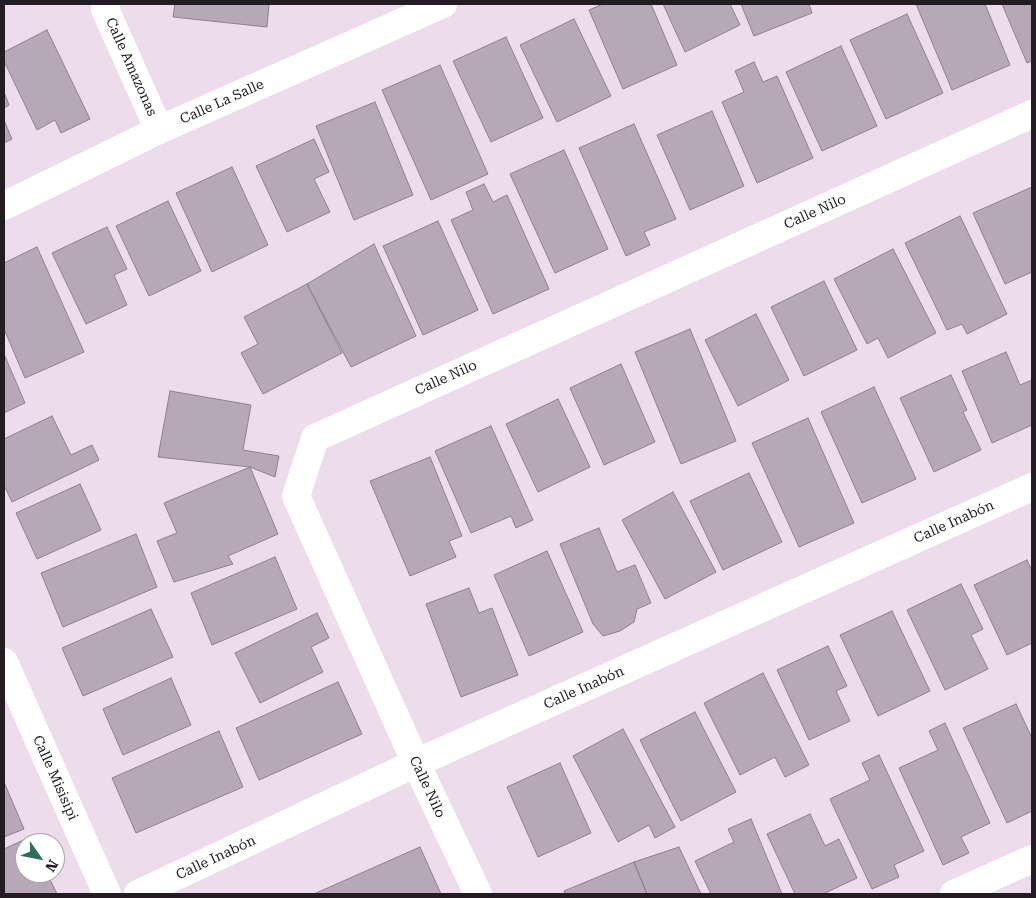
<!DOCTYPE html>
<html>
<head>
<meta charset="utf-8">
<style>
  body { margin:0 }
  #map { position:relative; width:1036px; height:898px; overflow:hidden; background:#ecdcec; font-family:"Roboto Serif",serif }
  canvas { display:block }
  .frame { position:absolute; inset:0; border:5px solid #231d23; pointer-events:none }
  .north { position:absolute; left:15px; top:833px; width:50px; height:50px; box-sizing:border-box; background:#fff; border:1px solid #a7a5a7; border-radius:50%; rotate:123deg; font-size:14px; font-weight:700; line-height:20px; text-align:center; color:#231d23 }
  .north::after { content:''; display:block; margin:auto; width:18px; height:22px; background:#2e6f5f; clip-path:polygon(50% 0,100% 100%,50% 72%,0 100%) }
</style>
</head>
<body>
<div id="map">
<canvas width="1036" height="898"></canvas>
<div class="frame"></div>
<div class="north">N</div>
</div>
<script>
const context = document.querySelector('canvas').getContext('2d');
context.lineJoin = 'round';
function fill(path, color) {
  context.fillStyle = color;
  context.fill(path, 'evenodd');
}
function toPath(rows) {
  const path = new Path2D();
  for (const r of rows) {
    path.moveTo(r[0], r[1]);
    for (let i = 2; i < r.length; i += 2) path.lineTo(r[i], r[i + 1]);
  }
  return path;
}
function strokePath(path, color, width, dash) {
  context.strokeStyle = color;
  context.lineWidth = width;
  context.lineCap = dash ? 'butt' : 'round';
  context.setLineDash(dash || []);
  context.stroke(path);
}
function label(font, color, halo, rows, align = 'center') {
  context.font = font + ' "Roboto Serif",serif';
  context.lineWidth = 4.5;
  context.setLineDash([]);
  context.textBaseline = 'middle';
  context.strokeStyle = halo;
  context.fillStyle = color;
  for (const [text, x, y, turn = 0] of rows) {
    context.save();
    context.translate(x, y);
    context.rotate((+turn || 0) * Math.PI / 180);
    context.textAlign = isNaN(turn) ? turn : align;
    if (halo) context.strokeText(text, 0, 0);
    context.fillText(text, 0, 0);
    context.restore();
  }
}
const building = toPath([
  [175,4,269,4,267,27,173,17,175,4],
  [603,4,651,4,677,65,623,89,589,10,603,4],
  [663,4,730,4,740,25,685,52,663,4],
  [741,4,809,4,812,13,754,36,741,4],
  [916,4,985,4,1010,65,952,90,916,4],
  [1002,4,1032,4,1032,61,1027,63,1002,4],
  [907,14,943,93,886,119,850,40,907,14],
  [574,19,611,96,557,122,520,45,574,19],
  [47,30,90,119,61,133,55,120,37,130,4,61,4,52,47,30],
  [506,37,543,118,491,142,453,61,506,37],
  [841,46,877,126,822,151,786,72,841,46],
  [754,62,763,82,777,76,813,158,757,183,722,102,744,92,735,71,754,62],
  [440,65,488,174,431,200,382,90,440,65],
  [4,92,9,105,4,108,4,92],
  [375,102,413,195,354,220,316,126,375,102],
  [712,111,744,186,690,210,657,135,712,111],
  [4,120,12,139,4,143,4,120],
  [634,124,676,219,644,232,650,245,626,256,579,148,634,124],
  [314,139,329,172,314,179,330,212,287,232,256,166,314,139],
  [564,150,608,249,555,273,510,174,564,150],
  [232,167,268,245,212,272,176,193,232,167],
  [484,184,493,202,507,195,549,289,493,314,451,220,473,210,466,192,484,184],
  [1032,187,1032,272,1005,284,973,213,1032,187],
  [168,201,201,271,149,296,116,226,168,201],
  [960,216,1007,314,967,334,962,324,947,330,905,243,960,216],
  [438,221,478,310,423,335,383,246,438,221],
  [107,227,127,269,114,275,127,305,86,324,52,253,107,227],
  [374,244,416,336,351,367,307,284,374,244],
  [37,247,84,352,25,378,4,329,4,263,37,247],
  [893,249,936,333,888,358,878,338,867,344,834,279,893,249],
  [824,281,857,350,804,376,771,307,824,281],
  [307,284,342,353,263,394,241,353,258,344,244,317,307,284],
  [756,314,789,380,738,406,705,340,756,314],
  [690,329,736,441,681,464,635,352,690,329],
  [1006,352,1020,385,1032,380,1032,425,992,443,962,371,1006,352],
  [4,354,25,403,4,413,4,354],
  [621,364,655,442,604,465,570,388,621,364],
  [951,375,967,410,963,412,981,450,934,472,900,398,951,375],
  [874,387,916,479,862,503,821,412,874,387],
  [170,391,251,405,243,450,279,456,275,477,250,467,158,457,170,391],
  [558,399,590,467,538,492,506,424,558,399],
  [52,416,71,455,92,445,99,460,12,502,4,485,4,439,52,416],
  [808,418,854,523,799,547,752,443,808,418],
  [491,426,533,520,516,528,511,516,471,533,435,451,491,426],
  [430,457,462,536,449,541,456,557,410,576,370,481,430,457],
  [250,467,278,534,228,556,233,564,174,582,157,541,177,533,164,503,250,467],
  [749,473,782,542,723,570,690,501,749,473],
  [80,484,101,530,37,559,16,513,80,484],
  [673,492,716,572,665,599,622,520,673,492],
  [599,528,617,572,635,565,651,603,637,609,634,622,620,631,603,636,593,624,560,544,599,528],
  [136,534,157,587,63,627,41,573,136,534],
  [547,551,583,632,529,656,494,575,547,551],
  [275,557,297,609,212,645,191,593,275,557],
  [1027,560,1032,571,1032,643,1007,655,974,585,1027,560],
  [961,584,983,629,971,635,988,669,945,690,907,610,961,584],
  [469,588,479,613,492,608,518,675,461,697,426,604,469,588],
  [151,609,173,657,83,696,62,648,151,609],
  [892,611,930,691,878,716,840,635,892,611],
  [317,613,329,638,311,647,323,672,260,703,235,653,317,613],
  [828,646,847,686,836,691,850,721,809,740,777,670,828,646],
  [763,673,809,765,785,777,775,757,740,775,704,703,763,673],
  [171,678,191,725,123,755,103,709,171,678],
  [338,682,362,734,259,780,236,728,338,682],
  [1016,704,1032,738,1032,811,1007,823,963,728,1016,704],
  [695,712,736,792,681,821,640,740,695,712],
  [945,723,990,823,961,837,969,853,943,865,899,768,938,750,929,731,945,723],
  [623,729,675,827,655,838,649,825,618,842,573,756,623,729],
  [219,731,243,787,136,833,112,778,219,731],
  [879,755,924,851,894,865,899,877,872,889,830,799,870,780,862,763,879,755],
  [560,763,591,833,538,857,507,787,560,763],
  [4,782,24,829,4,837,4,782],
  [810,814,825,846,839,839,857,878,823,894,795,894,767,834,810,814],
  [751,819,782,894,711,894,695,861,734,842,728,829,751,819],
  [30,837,33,843,25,843,25,873,47,873,57,894,4,894,4,849,30,837],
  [420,847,441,894,314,894,420,847],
  [679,847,701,894,647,894,634,862,679,847],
  [634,862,647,894,565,894,564,891,634,862]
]);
const minor = toPath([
  [106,4,105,9,159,130],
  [4,206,159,130,443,4],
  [4,662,107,894],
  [138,894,416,763,1032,487],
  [478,894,416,763,296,496,315,438,1032,114],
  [954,894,1032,859]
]);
const streetNames = [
  ["Calle Amazonas",131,67,66],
  ["Calle La Salle",222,102,-24],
  ["Calle Nilo",815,212,-24],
  ["Calle Nilo",446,378,-24],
  ["Calle Inabón",954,522,-24],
  ["Calle Inabón",584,688,-24],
  ["Calle Misisipi",55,778,66],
  ["Calle Nilo",427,787,65],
  ["Calle Inabón",216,858,-25]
];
fill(building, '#b6a8b7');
strokePath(building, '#8d808e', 1);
strokePath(minor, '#fff', 28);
label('14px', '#231d23', '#fff', streetNames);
</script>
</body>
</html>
